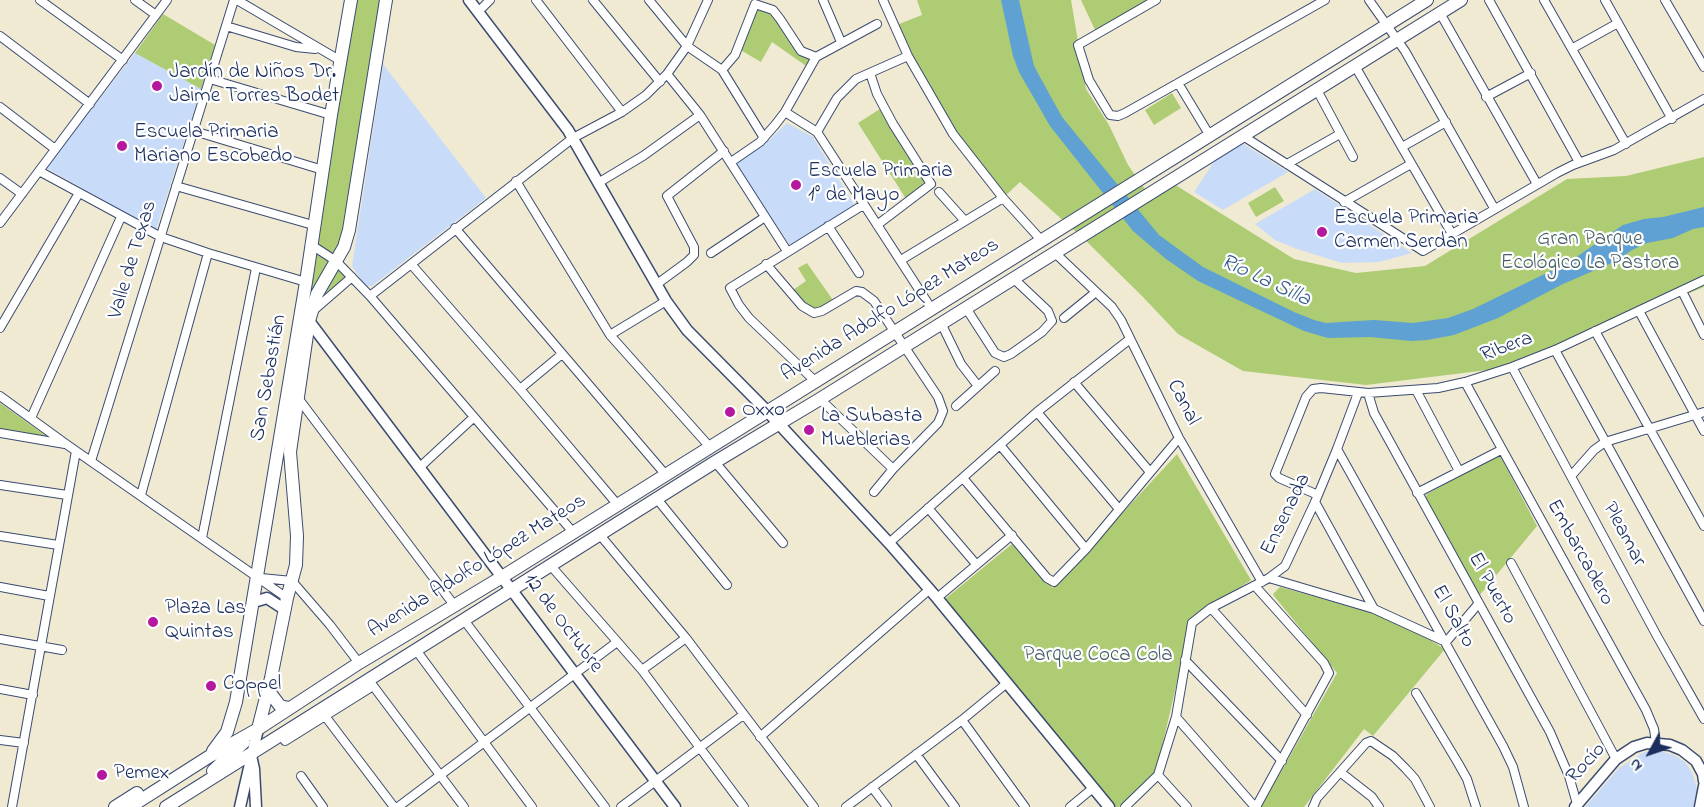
<!DOCTYPE html>
<html>
<head>
<meta charset="utf-8">
<style>
  body { margin:0 }
  #map { position:relative; width:1704px; height:807px; overflow:hidden; background:#f1ead3; font-family:"Indie Flower",sans-serif }
  canvas { display:block }
  .north { position:absolute; left:1620px; top:723px; width:60px; height:60px; -webkit-text-stroke:4px #fff; paint-order:stroke; rotate:230deg; font-size:16px; font-weight:700; line-height:24px; text-align:center; color:#1b2f5e }
  .north::after { content:''; display:block; margin:auto; width:21px; height:27px; background:#1b2f5e; clip-path:polygon(50% 0,100% 100%,50% 72%,0 100%) }
</style>
</head>
<body>
<div id="map">
<canvas width="1704" height="807"></canvas>
<div class="north">N</div>
</div>
<script>
const context = document.querySelector('canvas').getContext('2d');
context.lineJoin = 'round';
function fill(path, color) {
  context.fillStyle = color;
  context.fill(path, 'evenodd');
}
function toPath(rows) {
  const path = new Path2D();
  for (const r of rows) {
    path.moveTo(r[0], r[1]);
    for (let i = 2; i < r.length; i += 2) path.lineTo(r[i], r[i + 1]);
  }
  return path;
}
function strokePath(path, color, width, dash) {
  context.strokeStyle = color;
  context.lineWidth = width;
  context.lineCap = dash ? 'butt' : 'round';
  context.setLineDash(dash || []);
  context.stroke(path);
}
function label(font, color, halo, rows, align = 'center') {
  context.font = font + ' "Indie Flower",sans-serif';
  context.lineWidth = 4.5;
  context.setLineDash([]);
  context.textBaseline = 'middle';
  context.strokeStyle = halo;
  context.fillStyle = color;
  for (const [text, x, y, turn = 0] of rows) {
    context.save();
    context.translate(x, y);
    context.rotate((+turn || 0) * Math.PI / 180);
    context.textAlign = isNaN(turn) ? turn : align;
    if (halo) context.strokeText(text, 0, 0);
    context.fillText(text, 0, 0);
    context.restore();
  }
}
const built = toPath([
  [135,53,201,89,156,230,46,168],
  [383,64,486,198,372,286,365,286,352,266],
  [787,123,813,137,855,206,790,245,735,164,765,144],
  [1242,143,1288,172,1223,210,1194,192,1215,160],
  [1315,189,1412,253,1379,262,1342,263,1297,249,1275,240,1255,224],
  [1660,751,1674,755,1685,762,1693,774,1697,790,1693,807,1585,807,1619,768,1644,752]
]);
const green = toPath([
  [351,0,386,0,352,219,336,261,352,277,311,313,306,282],
  [917,0,1071,0,1086,89,1109,125,1128,165,1145,189,1168,175,1177,186,1294,259,1356,273,1425,266,1567,179,1626,176,1704,157,1704,287,1512,367,1366,385,1243,371,1178,334,1142,296,1085,240,1020,182,1003,198,963,149,894,26,922,15],
  [1081,0,1146,0,1147,2,1096,32],
  [755,4,768,7,797,46,816,57,809,68,772,42,761,62,737,48],
  [163,14,215,45,201,89,135,53],
  [1172,93,1181,108,1154,125,1145,110],
  [883,107,930,181,908,202,858,123],
  [1275,187,1284,201,1256,217,1248,203],
  [807,263,835,303,814,313,790,292,806,281,798,268],
  [0,403,53,441,0,431],
  [1177,454,1251,580,1191,621,1156,773,1119,807,1112,807,945,599,1012,544,1053,588],
  [1496,456,1501,457,1537,526,1479,596,1425,498,1427,494],
  [1280,587,1395,619,1445,649,1373,736,1364,729,1304,807,1261,807,1337,673,1274,596,1273,594]
]);
const water = toPath([
  [1001,0,1019,0,1034,66,1062,117,1159,235,1203,267,1294,312,1314,320,1326,323,1374,320,1413,323,1448,318,1473,309,1569,262,1623,225,1644,219,1663,217,1704,207,1704,227,1693,229,1673,238,1647,243,1632,250,1614,262,1563,284,1498,318,1454,335,1427,340,1411,341,1370,337,1328,338,1304,331,1198,281,1166,259,1133,231,1050,126,1019,72,1013,56]
]);
const minor = toPath([
  [40,0,123,60],
  [135,0,156,15],
  [237,0,341,61],
  [536,0,622,112],
  [593,0,660,82],
  [649,0,687,46,722,70,764,138],
  [823,0,841,42],
  [883,0,908,56,953,134,1003,198,1042,241],
  [1156,0,1078,45,1089,80,1110,115,1118,116,1125,113,1325,0],
  [1369,0,1405,51,1494,208],
  [1489,0,1579,162],
  [1544,0,1626,144],
  [1605,0,1672,119],
  [1665,0,1704,67],
  [478,12,490,0],
  [1440,13,1537,184],
  [226,26,296,47,315,49],
  [0,36,90,104],
  [1573,48,1618,23],
  [1355,66,1452,234],
  [722,70,735,55,755,4,773,10,780,19,801,51,816,57],
  [870,73,877,94,893,124,931,184,877,225],
  [667,74,700,115,787,251],
  [210,79,331,115],
  [1178,83,1210,136],
  [1317,90,1353,157],
  [1486,97,1531,73],
  [0,107,55,149],
  [785,112,817,132,931,308],
  [194,131,323,170],
  [817,132,837,98,856,79,908,56],
  [1243,136,1423,251,1557,173,1573,165,1614,150,1704,99],
  [1402,147,1446,122],
  [731,162,760,142,775,125,785,112,816,57,877,24],
  [1287,164,1340,134],
  [39,171,161,237,208,253,306,282],
  [0,178,22,194],
  [516,181,610,335,709,446],
  [598,183,643,156,700,115],
  [176,186,313,225],
  [939,192,965,221],
  [1344,202,1411,164],
  [0,223,167,0],
  [828,226,859,273],
  [455,228,665,474],
  [310,244,336,261,370,296,572,531],
  [1054,252,1112,307,1121,320,1179,438,1262,582],
  [711,253,765,217],
  [901,260,1003,198],
  [411,264,520,389,617,504],
  [766,264,802,306,814,313,822,311,856,291,862,292,874,301,938,397,943,411,938,423,893,469,874,492],
  [657,284,687,262,694,255,694,247,667,196,724,151],
  [1682,291,1704,335],
  [370,296,573,138,622,112,646,95,667,74,687,46,708,0],
  [966,308,995,353,1004,357,1011,354,1042,332,1052,321,1048,311,1013,278],
  [314,310,352,277],
  [1639,311,1704,431],
  [1064,318,1096,292],
  [941,323,961,364,978,386],
  [0,328,79,193],
  [1595,331,1704,526],
  [610,335,666,301],
  [1555,350,1704,621],
  [1512,367,1657,636,1704,719],
  [815,381,749,318,739,305,730,288,863,205],
  [1074,382,1150,472],
  [1465,382,1646,710,1654,729,1656,743],
  [520,389,562,354],
  [1416,390,1459,471],
  [1368,393,1374,413,1550,732,1569,776,1577,804],
  [0,396,66,444,287,598],
  [298,398,454,605],
  [820,399,893,469],
  [956,406,995,371],
  [1037,412,1119,509],
  [31,418,121,217],
  [0,433,65,444],
  [1000,445,1086,549],
  [1337,449,1503,746,1513,767,1524,807],
  [91,461,234,0],
  [715,462,783,543],
  [420,467,474,417],
  [1571,476,1594,450,1605,442,1704,412],
  [963,478,1047,578,1054,582,1086,549,1179,438],
  [0,485,67,495],
  [1417,493,1501,450],
  [141,495,208,253],
  [1318,495,1279,478,1275,474,1306,397,1313,389,1321,388,1368,393,1438,388,1465,382,1512,367,1555,350,1704,280],
  [657,499,727,585],
  [1315,502,1374,609],
  [928,508,976,564],
  [600,535,686,638,814,807],
  [0,536,58,545],
  [202,538,256,268],
  [889,543,1037,412,1130,339],
  [1511,563,1616,759],
  [551,566,642,670,744,807],
  [261,578,292,581,330,625,359,663],
  [1269,578,1374,609,1446,642,1479,603],
  [1255,586,1324,663,1329,673,1256,807],
  [0,587,49,596],
  [937,598,1012,535],
  [1211,608,1307,715],
  [464,620,605,807],
  [0,639,62,650],
  [416,650,532,807],
  [1185,660,1282,761],
  [642,670,686,638],
  [368,679,464,807],
  [0,689,33,695],
  [1416,693,1458,763,1467,779,1476,807],
  [325,716,394,807],
  [1176,717,1255,807],
  [962,720,1025,807],
  [760,737,930,589],
  [0,740,24,743],
  [285,741,373,686],
  [916,754,955,807],
  [1340,772,1372,797,1379,807],
  [1158,775,1187,807],
  [301,776,323,807],
  [872,787,887,807],
  [12,807,76,451],
  [398,807,617,642],
  [621,807,743,715],
  [846,807,962,720,1007,683],
  [1070,807,1093,788],
  [1125,807,1158,775,1176,717,1192,623,1211,608,1269,578,1285,566,1315,502,1337,449,1358,393],
  [1313,807,1317,798,1366,743,1371,741,1393,756,1406,769,1415,779,1430,807]
]);
const tertiary = toPath([
  [469,0,568,130,666,301,687,330,767,411,889,543,937,598,1109,807],
  [309,321,675,807],
  [254,602,267,598,284,609],
  [252,760,254,769,256,807],
  [240,807,258,729],
  [1575,807,1616,759,1634,747,1647,743,1670,745,1682,750,1696,761,1703,774,1704,781],
  [1700,807,1704,786]
]);
const secondary = toPath([
  [268,690,280,706,289,708],
  [258,729,271,678,287,598,296,565,297,536,290,452,309,321,317,294,344,247,349,230,386,0],
  [213,751,227,732,236,702,306,282,331,115,351,0],
  [213,771,244,742],
  [115,807,137,793],
  [130,807,210,756,258,729,359,663,502,577,1427,0],
  [166,807,715,462,820,399,1461,0]
]);
const markers = [
  [157,86,6,"#b5179e"],
  [122,146,6,"#b5179e"],
  [796,185,6,"#b5179e"],
  [1322,232,6,"#b5179e"],
  [730,412,6,"#b5179e"],
  [809,430,6,"#b5179e"],
  [153,622,6,"#b5179e"],
  [211,686,6,"#b5179e"],
  [102,775,6,"#b5179e"]
];
const poiNames = [
  ["Jardín de Niños Dr.",169,74],
  ["Jaime Torres Bodet",169,98],
  ["Escuela Primaria",134,134],
  ["Mariano Escobedo",134,158],
  ["Escuela Primaria",808,173],
  ["1° de Mayo",808,197],
  ["Escuela Primaria",1334,220],
  ["Carmen Serdan",1334,244],
  ["Oxxo",742,412],
  ["La Subasta",821,418],
  ["Mueblerias",821,442],
  ["Plaza Las",165,610],
  ["Quintas",165,634],
  ["Coppel",223,686],
  ["Pemex",114,775]
];
const parkNames = [
  ["Gran Parque",1590,241],
  ["Ecológico La Pastora",1590,265],
  ["Parque Coca Cola",1098,657]
];
const streetNames = [
  ["Valle de Texas",134,260,-73],
  ["Avenida Adolfo López Mateos",891,311,-32],
  ["Ribera",1507,348,-20],
  ["San Sebastián",270,378,-80],
  ["Canal",1182,403,63],
  ["Ensenada",1287,515,-64],
  ["Pleamar",1623,535,62],
  ["Embarcadero",1579,553,61],
  ["Avenida Adolfo López Mateos",478,567,-32],
  ["El Puerto",1491,589,61],
  ["El Salto",1452,617,61],
  ["12 de Octubre",562,624,53],
  ["Rocío",1587,764,-47]
];
const waterNames = [
  ["Río La Silla",1265,282,25]
];
fill(built, '#c8dcf9');
fill(green, '#adcc74');
fill(water, '#5ea1d2');
strokePath(minor, '#3b4b70', 10);
strokePath(tertiary, '#3b4b70', 13);
strokePath(secondary, '#3b4b70', 14);
strokePath(minor, '#fff', 8);
strokePath(tertiary, '#fff', 10);
strokePath(secondary, '#fff', 12);
for (const [x, y, r, color] of markers) {
  const dot = new Path2D();
  dot.arc(x, y, r, 0, 2 * Math.PI);
  context.fillStyle = color;
  context.fill(dot);
  strokePath(dot, '#fff', 2);
}
label('21px', '#1b2f5e', '#fff', poiNames, 'left');
label('21px', '#475e65', '#fff', parkNames);
label('21px', '#1b2f5e', '#fff', streetNames);
label('italic 22px', '#365d8c', '#fff', waterNames);
</script>
</body>
</html>
